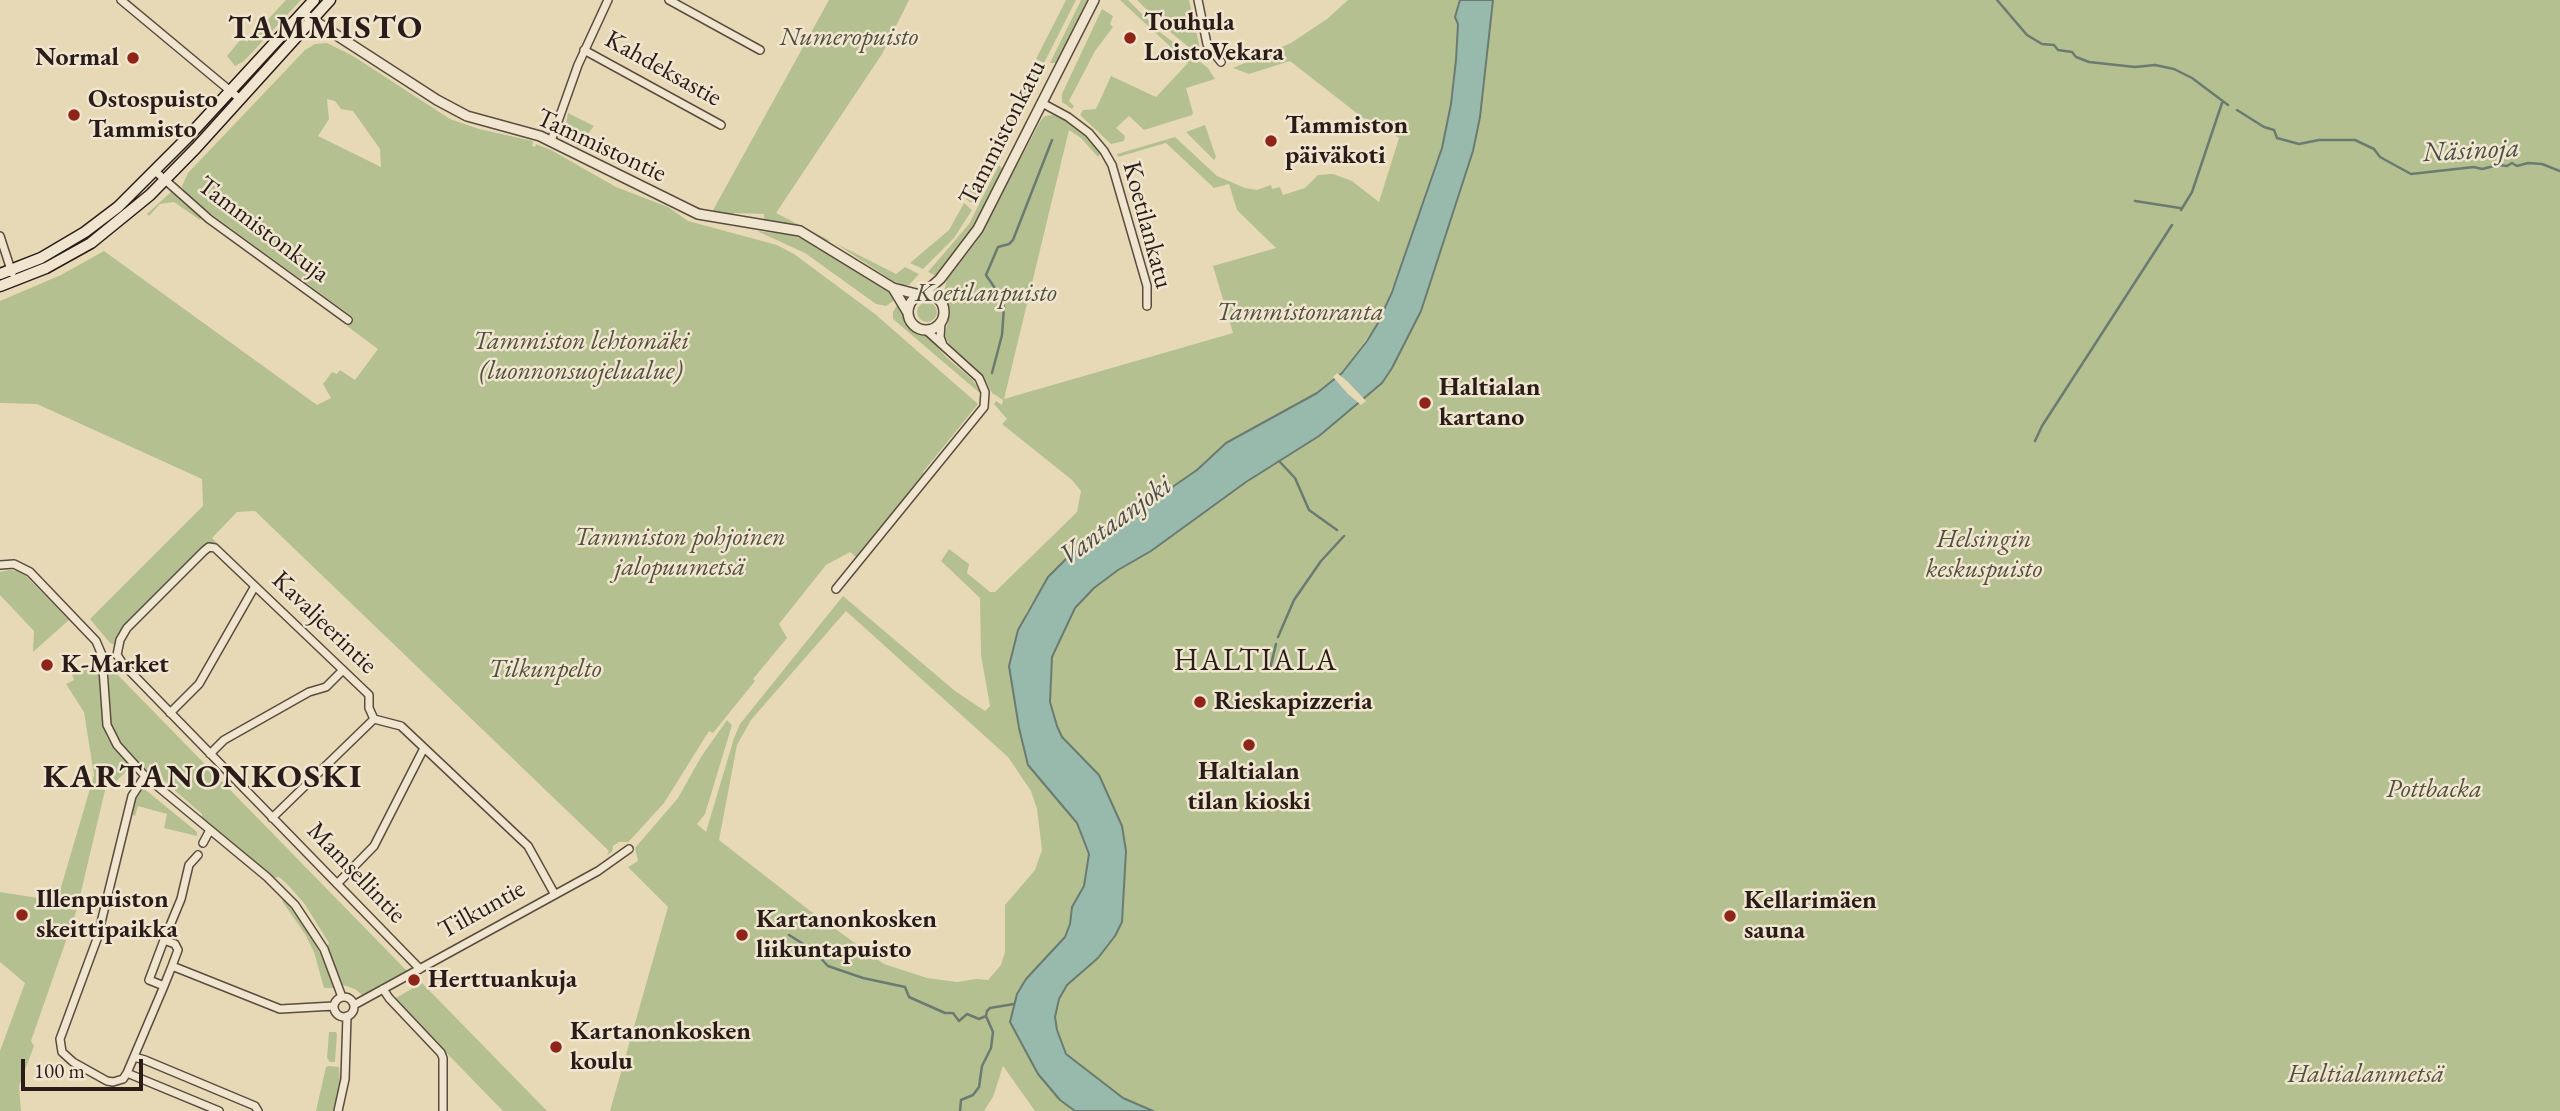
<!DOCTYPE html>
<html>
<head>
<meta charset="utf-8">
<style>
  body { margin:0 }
  #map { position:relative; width:2560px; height:1111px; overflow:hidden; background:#e8d9b6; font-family:"EB Garamond",serif }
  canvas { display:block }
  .scale { position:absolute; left:21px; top:1059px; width:122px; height:32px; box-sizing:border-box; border:4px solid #2a1d19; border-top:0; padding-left:9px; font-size:21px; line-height:24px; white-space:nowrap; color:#2a1d19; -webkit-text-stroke:5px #f0e6d0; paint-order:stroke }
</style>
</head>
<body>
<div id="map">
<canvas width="2560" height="1111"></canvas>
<div class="scale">100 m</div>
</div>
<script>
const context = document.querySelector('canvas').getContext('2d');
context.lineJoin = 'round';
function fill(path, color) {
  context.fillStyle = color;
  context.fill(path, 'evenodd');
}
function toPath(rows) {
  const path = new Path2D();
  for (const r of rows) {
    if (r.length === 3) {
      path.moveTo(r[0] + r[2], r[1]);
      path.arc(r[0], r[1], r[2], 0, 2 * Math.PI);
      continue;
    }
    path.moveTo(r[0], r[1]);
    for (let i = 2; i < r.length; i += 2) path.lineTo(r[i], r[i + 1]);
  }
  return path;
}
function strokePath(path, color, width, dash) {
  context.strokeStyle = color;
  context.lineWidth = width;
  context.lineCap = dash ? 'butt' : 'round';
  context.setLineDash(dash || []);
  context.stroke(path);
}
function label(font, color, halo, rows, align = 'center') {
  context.font = font + ' "EB Garamond",serif';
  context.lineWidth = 5;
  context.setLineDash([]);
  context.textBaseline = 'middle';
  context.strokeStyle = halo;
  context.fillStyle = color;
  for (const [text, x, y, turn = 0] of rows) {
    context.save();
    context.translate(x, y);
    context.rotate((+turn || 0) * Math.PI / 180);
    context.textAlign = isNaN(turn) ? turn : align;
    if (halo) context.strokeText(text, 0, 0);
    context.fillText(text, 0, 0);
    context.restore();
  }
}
const green = toPath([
  [286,0,301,0,244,61,235,66,227,56,242,38,247,42],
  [829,0,909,0,882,54,776,213,829,240,827,243,767,222,764,220,764,214,735,213,727,217,718,216,719,212,712,215,679,203,675,199,712,212],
  [1066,0,1076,0,1044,63,1036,59],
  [1081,0,1087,0,1080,16,1056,63,1050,63],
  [1120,0,1128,0,1161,33,1208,68,1215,79,1186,88,1193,113,1192,115,1144,130,1129,116,1116,128,1125,136,1124,141,1111,144,1080,115,1083,110,1096,109,1111,76,1156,97,1188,63],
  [1137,0,1189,0,1201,53,1199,55,1165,28,1166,17,1161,13,1151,14],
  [1348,0,1460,0,1455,17,1458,24,1456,60,1451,104,1442,148,1415,231,1378,323,1342,373,1317,393,1226,443,1197,470,1067,558,1048,577,1027,611,1012,650,1009,666,1019,728,1028,765,1077,823,1089,854,1084,886,1072,907,1070,924,1065,937,1026,979,1017,994,1010,1022,1038,1074,1075,1111,1035,1111,1003,1066,993,1097,984,1111,610,1111,668,907,628,867,638,861,635,848,678,798,701,757,727,720,732,725,705,814,697,824,706,832,734,738,740,724,843,596,955,691,985,711,990,706,981,655,980,598,941,561,949,549,969,564,967,573,990,592,995,592,1077,512,1081,491,1072,480,1002,424,1007,419,994,404,996,401,1002,405,1003,400,992,393,984,378,954,353,945,336,949,314,944,293,947,279,977,241,1041,120,1045,116,1053,115,1071,123,1084,133,1101,153,1098,157,1081,138,1069,130,1004,399,1233,333,1213,266,1276,248,1237,210,1229,184,1214,188,1166,143,1118,157,1117,154,1175,137,1217,176,1245,188,1257,190,1271,185,1272,189,1280,187,1283,195,1305,188,1318,175,1333,174,1352,181,1379,202,1399,138,1375,121,1363,118,1290,61,1249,74,1233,68,1291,43,1327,19],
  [846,611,1008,757,1031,791,1037,809,1042,850,1035,870,1005,905,1005,952,1001,965,988,980,976,979,957,982,927,978,884,964,809,910,719,840,737,745,751,720],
  [1493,0,2560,0,2560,1111,1107,1111,1037,1032,1122,826,1099,775,1062,737,1057,726,1050,702,1052,657,1075,608,1094,588,1118,570,1151,551,1246,482,1319,436,1382,383,1392,368,1421,311,1473,151,1480,117],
  [1102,9,1113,16,1110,24,1113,27,1095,51,1069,101,1074,106,1072,109,1062,102,1062,94],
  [327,43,353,56,450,119,479,129,533,141,532,146,535,147,536,144,551,150,616,187,668,207,688,221,777,245,794,254,875,314,978,404,923,472,928,479,862,562,850,552,826,565,779,624,787,638,753,679,755,681,713,733,709,731,664,803,634,836,628,842,619,842,613,846,612,852,607,855,609,851,255,511,237,512,212,538,219,545,211,543,206,545,125,626,115,645,110,643,90,619,203,506,202,479,37,404,0,403,0,301,61,275,104,251,317,405,331,398,323,384,332,372,337,374,340,370,355,380,378,349,347,326,353,317,185,195,182,186,188,173,305,50,315,44],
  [327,99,335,101,341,109,353,111,380,149,381,167,318,136,329,119],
  [1034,64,1042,69,999,155,990,151],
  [568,113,594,126,578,147,564,134],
  [1205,125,1216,157,1214,160,1186,132],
  [987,157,996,161,976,201,970,202,966,199],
  [999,165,1004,170,978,224,965,243,936,276,928,272,969,224],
  [171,192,201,218,200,220,174,202,160,204,149,216,147,214],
  [964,203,972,210,954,238,923,269,910,263,949,230],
  [757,231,791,235,803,239,889,292,896,299,886,306,876,304,805,253],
  [835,243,896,274,905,267,919,274,909,285,903,285,893,281],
  [927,312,10],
  [899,302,910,328,929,337,946,357,973,380,982,395,893,319,893,312],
  [9,570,18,571,25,575,69,620,33,652,34,631,0,595,0,572],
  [92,665,98,666,102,720,107,738,130,767,111,787,106,786,77,909,31,1041,34,1046,19,1086,21,1111,0,1111,0,1051,25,983,0,962,0,892,57,901,94,775,84,712,66,684,74,680,70,668],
  [108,665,114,665,114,671,407,971,362,995,355,989,343,985,327,948,329,943,304,903,288,885,279,877,273,878,202,818,202,814,164,781,157,780,149,773,124,748,115,735,110,720],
  [142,787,197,832,197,836,164,828,167,814,138,806,135,816,132,814,135,799],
  [284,899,312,937,326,965,334,988,324,988,314,952,305,934,282,901],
  [422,983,547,1111,503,1111,394,999],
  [329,1032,336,1032,337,1035,335,1062,330,1062,327,1058],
  [329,1066,339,1067,340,1082,333,1111,316,1111,326,1067]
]);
const water = toPath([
  [1460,0,1493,0,1480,117,1473,151,1421,311,1392,368,1382,383,1319,436,1246,482,1151,551,1118,570,1094,588,1075,608,1052,657,1050,702,1057,726,1062,737,1099,775,1122,826,1126,851,1122,922,1115,936,1098,958,1067,985,1059,999,1055,1017,1057,1030,1066,1054,1123,1098,1153,1111,1075,1111,1060,1100,1038,1074,1010,1022,1017,994,1026,979,1065,937,1070,924,1072,907,1084,886,1089,854,1077,823,1028,765,1019,728,1009,666,1018,630,1048,577,1067,558,1129,511,1168,490,1197,470,1226,443,1317,393,1342,373,1367,341,1378,323,1392,292,1442,148,1451,104,1456,60,1458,24,1455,17,1460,0]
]);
const pier = toPath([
  [1337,373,1348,382,1366,401,1361,405,1348,394,1333,377]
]);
const stream = toPath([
  [1997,0,2027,35,2042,44,2054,45,2058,50,2072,52,2076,57,2089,62,2135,67,2155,65,2174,69,2192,78,2228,105],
  [2237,110,2264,127,2274,130,2277,138,2299,144,2319,140,2355,140,2374,149,2380,157,2411,174,2474,167,2482,169,2498,165,2507,166,2512,163,2517,166,2528,163,2542,164,2560,171],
  [2135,201,2180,208],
  [2181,210,2192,192,2222,103],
  [992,373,1002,335,1004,307,1001,297,986,275,998,247,1009,244,1013,240,1052,140],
  [2035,441,2042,426,2172,225],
  [1279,461,1295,478,1309,510,1337,530],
  [1278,637,1294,600,1321,561,1344,536],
  [1270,669,1276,644],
  [789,935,813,950,828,966,863,978,905,987,909,997,945,1013,953,1013,959,1021,967,1014,979,1019,986,1016],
  [960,1111,961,1100,973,1095,979,1087,982,1066,991,1048,993,1032,986,1016,987,1011,990,1008,1014,1004]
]);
const minor = toPath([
  [121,0,240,99],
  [669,0,760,50],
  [1198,0,1207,44,1221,62],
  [584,50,721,125],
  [1042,103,1068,117,1089,133,1104,151,1112,165,1147,286,1147,306],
  [551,141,578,65,608,0],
  [155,171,209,219,348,320],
  [0,236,12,273],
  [941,323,940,337,943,345],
  [0,565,14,564,30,572,96,641,102,655,107,725,117,745,145,776,267,877,295,905,324,949,342,997],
  [836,589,984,407,985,392,979,378,926,330],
  [117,655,120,640,127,628,204,551,209,547,215,548,366,692,369,695,369,708,374,719,401,726,528,846,554,893],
  [117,655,123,664,420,969],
  [170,713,199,684,255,586],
  [210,754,224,740,309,692,326,687,343,670],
  [145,776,132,796,97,939,60,1039,62,1052,73,1062,107,1081,113,1082,123,1079,127,1073,164,986,172,966,178,950,175,944,164,940,149,980,164,986],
  [272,818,374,719],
  [203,843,210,830],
  [337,884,374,846,424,748],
  [164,940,181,899,189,865,198,855],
  [172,966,280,1009,334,1006],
  [383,989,389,998,441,1053,443,1058,443,1111],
  [344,1007,10],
  [354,1005,598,871,629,849],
  [134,1057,145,1060,255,1106,258,1111],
  [127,1073,219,1111],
  [338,1111,345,1079,347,1016]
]);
const tertiary = toPath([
  [307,16,437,100,467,116,540,136,698,214,800,231,893,288,920,295],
  [893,288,908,313],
  [926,312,18],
  [923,294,940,279,978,229,1094,0]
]);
const secondary = toPath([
  [0,274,41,258,85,232,118,207,186,139,314,0],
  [0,286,46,268,91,243,150,195,196,148,330,0]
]);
const markers = [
  [1130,38,7,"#8f2418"],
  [133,58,7,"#8f2418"],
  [74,115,7,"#8f2418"],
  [1271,141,7,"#8f2418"],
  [1425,403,7,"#8f2418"],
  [47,665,7,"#8f2418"],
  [1200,702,7,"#8f2418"],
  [1249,745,7,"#8f2418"],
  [22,915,7,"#8f2418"],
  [1730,916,7,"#8f2418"],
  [742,935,7,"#8f2418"],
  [414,980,7,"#8f2418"],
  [556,1047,7,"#8f2418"]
];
const poiNames = [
  ["Touhula",1144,23],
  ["LoistoVekara",1144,53],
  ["Normal",119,58,"right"],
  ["Ostospuisto",88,100],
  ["Tammisto",88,130],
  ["Tammiston",1285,126],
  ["päiväkoti",1285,156],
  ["Haltialan",1439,388],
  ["kartano",1439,418],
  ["K-Market",61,665],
  ["Rieskapizzeria",1214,702],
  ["Haltialan",1249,772,"center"],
  ["tilan kioski",1249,802,"center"],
  ["Illenpuiston",36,900],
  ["skeittipaikka",36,930],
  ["Kellarimäen",1744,901],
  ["sauna",1744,931],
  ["Kartanonkosken",756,920],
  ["liikuntapuisto",756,950],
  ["Herttuankuja",428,980],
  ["Kartanonkosken",570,1032],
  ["koulu",570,1062]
];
const parkNames = [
  ["Numeropuisto",849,38],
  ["Koetilanpuisto",986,294],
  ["Tammistonranta",1300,313],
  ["Tammiston lehtomäki",581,342],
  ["(luonnonsuojelualue)",581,372],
  ["Tammiston pohjoinen",680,538],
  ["jalopuumetsä",680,568],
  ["Helsingin",1984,540],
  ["keskuspuisto",1984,570],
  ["Tilkunpelto",545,670],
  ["Pottbacka",2434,790],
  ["Haltialanmetsä",2366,1075]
];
const streetNames = [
  ["Kahdeksastie",663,69,29],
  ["Tammistonkatu",1003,133,-63],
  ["Tammistontie",601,146,25],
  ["Koetilankatu",1147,225,75],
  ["Tammistonkuja",263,230,37],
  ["Kavaljeerintie",324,623,44],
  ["Mamsellintie",356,873,46],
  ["Tilkuntie",482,910,-29]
];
const waterNames = [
  ["Näsinoja",2471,151,-3],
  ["Vantaanjoki",1116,521,-36]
];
const quarterNames = [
  ["HALTIALA",1256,662]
];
const districtNames = [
  ["TAMMISTO",326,29],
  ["KARTANONKOSKI",203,778]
];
fill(green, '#b4c090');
fill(water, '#97baac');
strokePath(water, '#6b7b71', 2);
fill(pier, '#e8d9b6');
strokePath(stream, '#6b7b71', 2.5);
strokePath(minor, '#5a4c40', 10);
strokePath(tertiary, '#5a4c40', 12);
strokePath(secondary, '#2a1d19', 13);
strokePath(minor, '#f0e6d0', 7);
strokePath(tertiary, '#f0e6d0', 9);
strokePath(secondary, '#f0e6d0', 10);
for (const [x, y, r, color] of markers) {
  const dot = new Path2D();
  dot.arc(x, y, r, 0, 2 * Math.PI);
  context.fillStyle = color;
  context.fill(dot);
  strokePath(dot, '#f0e6d0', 2.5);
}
label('bold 26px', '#2a1d19', '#f0e6d0', poiNames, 'left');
label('italic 26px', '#534e3d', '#f0e6d0', parkNames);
label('26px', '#2a1d19', '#f0e6d0', streetNames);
label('italic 28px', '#4b4c45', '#f0e6d0', waterNames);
context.letterSpacing = '2px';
label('30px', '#2a1d19', '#f0e6d0', quarterNames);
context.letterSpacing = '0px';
context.letterSpacing = '2px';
label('bold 33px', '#2a1d19', '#f0e6d0', districtNames);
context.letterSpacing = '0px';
</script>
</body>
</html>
